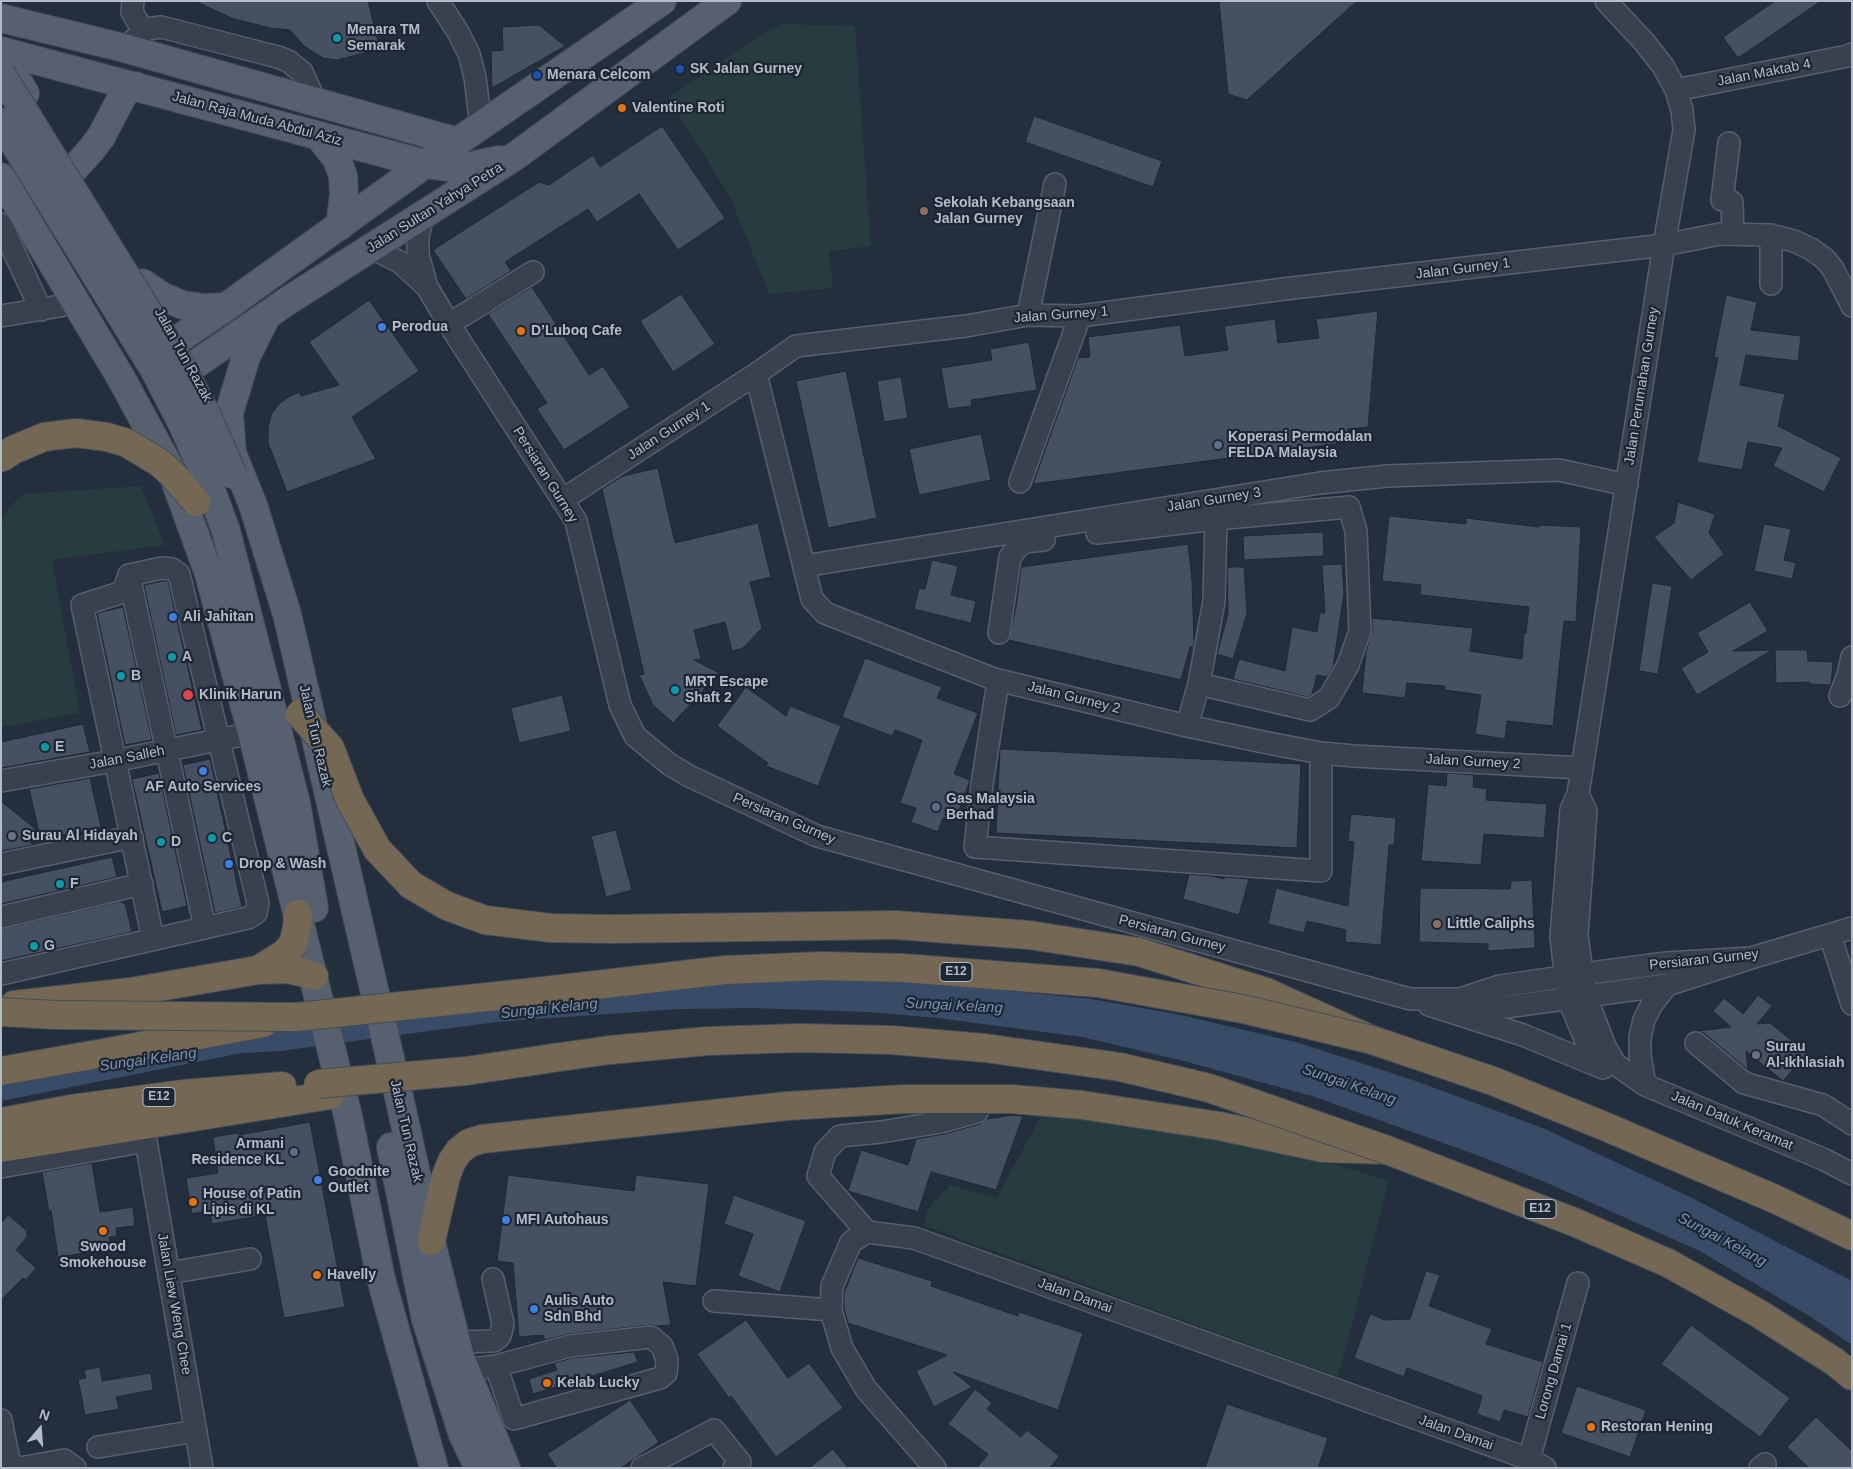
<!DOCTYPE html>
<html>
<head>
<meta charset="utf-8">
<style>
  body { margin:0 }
  #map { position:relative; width:1853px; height:1469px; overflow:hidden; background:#242f3e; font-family:Helvetica,sans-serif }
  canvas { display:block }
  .frame { position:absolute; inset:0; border:2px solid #b4bcc9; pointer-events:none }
  .north { position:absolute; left:15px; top:1404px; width:50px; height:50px; -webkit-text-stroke:4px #1d2633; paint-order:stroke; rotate:18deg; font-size:14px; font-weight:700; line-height:20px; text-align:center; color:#b4bcc9 }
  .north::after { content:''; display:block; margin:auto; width:18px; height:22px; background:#b4bcc9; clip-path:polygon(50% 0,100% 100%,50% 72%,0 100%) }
</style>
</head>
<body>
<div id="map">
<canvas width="1853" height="1469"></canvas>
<div class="frame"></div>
<div class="north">N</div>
</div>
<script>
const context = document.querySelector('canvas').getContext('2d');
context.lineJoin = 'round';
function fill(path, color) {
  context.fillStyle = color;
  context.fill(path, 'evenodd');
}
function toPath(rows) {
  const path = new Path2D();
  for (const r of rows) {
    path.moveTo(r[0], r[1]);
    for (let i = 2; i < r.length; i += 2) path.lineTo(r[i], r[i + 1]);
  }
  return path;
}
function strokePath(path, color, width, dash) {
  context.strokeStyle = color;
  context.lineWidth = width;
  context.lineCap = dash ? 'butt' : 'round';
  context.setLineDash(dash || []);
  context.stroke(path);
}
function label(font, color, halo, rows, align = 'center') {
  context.font = font + ' Helvetica,sans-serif';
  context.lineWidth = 4.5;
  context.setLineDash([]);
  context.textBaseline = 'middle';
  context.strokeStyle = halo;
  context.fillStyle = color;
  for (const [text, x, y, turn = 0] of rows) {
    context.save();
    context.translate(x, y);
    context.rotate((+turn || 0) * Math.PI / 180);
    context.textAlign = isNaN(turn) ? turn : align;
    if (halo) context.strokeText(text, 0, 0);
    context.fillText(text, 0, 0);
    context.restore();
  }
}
const green = toPath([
  [781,24,855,26,871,246,829,251,833,288,769,294,729,195,668,98,758,37],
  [141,486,165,545,52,560,80,713,1,727,1,524,9,507,24,494],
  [1042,1114,1178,1130,1317,1159,1389,1181,1338,1377,923,1225,928,1209,950,1185,997,1198]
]);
const water = toPath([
  [884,979,1091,999,1181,1015,1299,1043,1413,1080,1545,1129,1692,1198,1852,1281,1852,1345,1811,1317,1700,1251,1545,1182,1477,1155,1312,1096,1180,1060,1082,1037,938,1018,868,1012,753,1008,678,1009,496,1022,280,1051,242,1053,1,1101,1,1076,211,1040,665,984]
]);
const building = toPath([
  [195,1,368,1,380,49,337,60,323,58,304,46,290,30,270,28,231,18,195,1],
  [1219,1,1357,1,1247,100,1228,94,1219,1],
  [1775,1,1821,1,1738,58,1723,37,1775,1],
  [539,25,565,46,492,88,491,51,503,50,502,27,539,25],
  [1034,116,1162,161,1153,187,1025,142,1034,116],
  [662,126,725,218,678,250,639,194,597,222,588,209,505,262,511,271,466,299,433,250,539,182,549,185,593,155,600,167,662,126],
  [532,287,589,375,603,366,630,407,564,450,537,409,547,403,488,314,532,287],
  [681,294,715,344,673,372,640,321,681,294],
  [1726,295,1757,302,1751,330,1801,336,1798,361,1746,355,1740,385,1785,394,1778,426,1841,458,1824,492,1773,466,1782,448,1748,442,1742,470,1697,462,1718,358,1714,357,1726,295],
  [369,300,419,371,352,417,376,459,287,492,268,443,268,427,272,413,280,403,290,396,300,392,301,396,339,385,309,342,369,300],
  [1378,311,1368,427,1348,429,1350,442,1033,484,1078,358,1090,357,1088,337,1180,325,1185,356,1228,350,1224,326,1275,319,1278,343,1319,338,1316,319,1378,311],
  [1029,342,1037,390,971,400,972,406,948,409,941,368,992,360,990,349,1029,342],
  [846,371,877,518,828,528,796,381,846,371],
  [901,377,908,418,884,422,877,381,901,377],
  [981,434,991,480,919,495,909,449,981,434],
  [658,468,675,543,758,523,771,577,750,582,762,628,743,648,732,651,725,622,694,630,701,659,694,660,719,673,673,723,653,705,639,675,644,674,602,489,623,476,658,468],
  [1678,502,1715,514,1709,533,1724,554,1691,580,1654,537,1674,523,1678,502],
  [1389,516,1466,524,1466,518,1539,527,1539,525,1581,527,1576,622,1564,621,1553,726,1507,721,1505,739,1475,734,1481,695,1445,690,1445,686,1407,683,1405,698,1362,693,1366,652,1372,631,1372,618,1473,628,1470,651,1522,659,1524,633,1526,633,1529,607,1420,595,1421,585,1382,581,1389,516],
  [1764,524,1791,529,1784,560,1796,563,1792,579,1754,571,1764,524],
  [1323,532,1324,556,1244,560,1243,536,1323,532],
  [1188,544,1192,580,1194,643,1193,647,1190,647,1181,680,1009,640,1016,607,1021,567,1188,544],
  [932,560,958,566,951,595,976,601,971,623,914,609,919,588,925,589,932,560],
  [1342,564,1344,593,1333,667,1327,677,1317,675,1312,694,1308,697,1233,679,1239,659,1285,671,1292,627,1317,632,1320,613,1325,613,1322,565,1342,564],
  [1227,567,1244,567,1247,613,1233,659,1217,654,1228,614,1227,567],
  [163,581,168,581,202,730,176,735,144,585,163,581],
  [1652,583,1672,586,1658,674,1639,671,1652,583],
  [1750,602,1768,631,1733,651,1772,650,1697,695,1681,668,1708,652,1697,633,1750,602],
  [123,607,152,740,125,745,97,613,123,607],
  [1775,650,1807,650,1808,661,1833,662,1831,685,1810,684,1810,682,1776,683,1775,650],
  [865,658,942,687,937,698,978,713,954,774,970,780,955,822,943,818,938,832,911,822,916,808,900,803,922,740,895,730,892,736,842,717,865,658],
  [746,687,786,716,790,706,841,726,818,786,766,766,768,763,717,726,746,687],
  [562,695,571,731,519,743,511,708,562,695],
  [83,724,90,752,1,768,1,742,83,724],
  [1000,749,1301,764,1297,848,996,833,1000,749],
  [210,759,242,907,215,913,183,765,210,759],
  [159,773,187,906,162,912,132,779,159,773],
  [1447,773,1474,775,1473,787,1487,789,1486,800,1547,804,1544,838,1484,834,1481,865,1421,861,1428,784,1446,786,1447,773],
  [90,778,101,827,30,842,33,845,1,851,1,801,39,832,29,789,90,778],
  [1351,814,1396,818,1394,845,1389,845,1381,945,1345,942,1346,930,1307,921,1304,933,1268,924,1276,888,1348,906,1354,842,1348,841,1351,814],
  [616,830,632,890,606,897,591,836,616,830],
  [112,857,117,877,1,904,1,882,112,857],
  [1189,874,1212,876,1224,879,1225,877,1249,879,1239,915,1183,899,1189,874],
  [1532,880,1535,948,1488,951,1488,944,1419,942,1420,888,1510,889,1511,881,1532,880],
  [122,901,123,904,125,903,132,932,1,961,1,929,122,901],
  [1758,995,1772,1006,1757,1024,1770,1023,1807,1053,1783,1081,1746,1051,1748,1070,1704,1033,1698,1031,1731,1027,1713,1011,1724,998,1743,1014,1758,995],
  [1013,1115,1023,1116,996,1190,931,1172,918,1212,848,1191,861,1150,908,1165,916,1139,944,1134,980,1124,987,1119,1013,1115],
  [310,1122,345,1307,284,1318,265,1215,212,1224,210,1211,192,1214,186,1178,218,1173,213,1137,238,1133,239,1135,310,1122],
  [92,1163,100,1212,133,1207,135,1226,116,1228,117,1236,109,1237,111,1249,58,1257,51,1210,49,1212,42,1172,92,1163],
  [508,1175,634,1191,636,1175,709,1184,696,1286,663,1282,671,1325,657,1326,650,1325,569,1334,545,1340,543,1335,519,1337,513,1263,497,1261,508,1175],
  [734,1195,806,1221,780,1292,738,1276,753,1234,724,1224,734,1195],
  [8,1215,27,1231,27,1237,16,1250,36,1268,26,1280,23,1278,1,1300,1,1223,8,1215],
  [858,1258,932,1281,931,1286,1018,1316,1019,1312,1083,1333,1058,1410,953,1372,972,1387,934,1407,916,1371,947,1355,848,1323,844,1308,844,1293,858,1258],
  [1426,1271,1440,1275,1429,1306,1492,1329,1486,1344,1543,1362,1528,1417,1504,1410,1500,1422,1477,1414,1482,1396,1407,1368,1404,1377,1354,1358,1370,1314,1385,1320,1410,1319,1426,1271],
  [746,1320,788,1378,809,1363,843,1408,776,1457,731,1396,729,1398,697,1354,746,1320],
  [1691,1325,1790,1398,1760,1437,1661,1364,1691,1325],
  [634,1352,638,1362,533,1394,529,1379,557,1370,554,1363,572,1358,634,1352],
  [100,1367,102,1381,151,1373,153,1390,116,1397,119,1409,85,1415,78,1379,86,1378,84,1370,100,1367],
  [1577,1386,1646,1410,1630,1457,1561,1433,1577,1386],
  [975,1389,992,1403,987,1409,1021,1437,1027,1430,1059,1456,1050,1468,977,1468,988,1454,948,1424,975,1389],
  [630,1400,659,1442,621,1468,557,1468,547,1454,630,1400],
  [1227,1404,1328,1438,1318,1468,1205,1468,1227,1404],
  [1816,1417,1852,1451,1852,1468,1809,1468,1787,1447,1816,1417],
  [833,1449,848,1468,809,1468,833,1449]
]);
const minor = toPath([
  [133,1,132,12,144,32],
  [438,1,458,32,469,54,475,77,481,127],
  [1606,1,1645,43,1663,66,1676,90,1682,110,1684,130,1664,245,1578,794,1571,810,1561,937,1568,998,1590,1051,1615,1064,1645,1085,1823,1159,1852,1174],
  [124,48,147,29,161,27,278,57,288,61,302,72,315,101],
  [1676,90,1848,56,1852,54],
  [1729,143,1722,200,1732,202,1733,234],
  [424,213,418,236,418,255,427,287,449,324,576,521,620,705,635,736,669,764,689,776,817,836,1410,999,1461,999,1506,1007,1667,985,1751,958],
  [1,224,41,310],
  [1771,235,1771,284],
  [371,248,400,262,427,287],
  [1028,315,1055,184],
  [1,316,60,306,75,300],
  [449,324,533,272],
  [756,374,812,599,825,613,994,679,1187,726,1273,744,1321,753,1354,756,1582,768],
  [1020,482,1080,316],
  [562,500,756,374,796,346,966,326,1028,315,1080,316,1284,289,1664,245,1720,234,1771,235,1794,241,1811,249,1825,259,1833,269,1852,306],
  [1097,533,1216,519,1349,507,1356,531,1360,631,1348,665,1329,698,1310,710,1199,684],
  [804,566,1320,483,1387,476,1559,470,1627,485],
  [129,575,205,928],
  [999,633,1010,557,1016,549,1024,542,1044,540],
  [999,681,996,694,982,784,975,847,1321,871,1321,753],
  [1840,696,1848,675,1852,657],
  [1187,726,1199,684,1214,601,1216,519],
  [1,781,114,761,252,733],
  [1578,794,1586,811,1577,935,1585,995,1605,1046,1615,1064],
  [1,864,132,837],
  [1,917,142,884],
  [1830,935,1852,1004],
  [1,974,248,918,256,913,258,903,179,574,172,569,162,568,129,575,123,592,82,605,153,939],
  [1463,998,1500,986,1582,974,1666,963,1751,958,1852,928],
  [1429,1005,1523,1035,1603,1068],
  [1696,1043,1744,1083,1823,1105,1852,1124],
  [1645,1085,1640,1055,1640,1037,1644,1020,1652,1004,1667,985],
  [1,1167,146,1141,202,1468],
  [867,1232,818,1176,825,1152,840,1136,881,1132,941,1122,977,1112],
  [169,1273,250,1259],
  [714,1301,831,1310],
  [456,1342,494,1341,500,1336,503,1324,493,1279],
  [465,1370,496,1366,570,1346,651,1337,662,1346,667,1360,666,1373,660,1378,514,1419,496,1366],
  [1,1420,9,1460,14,1466,20,1468],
  [98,1447,196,1431],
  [1529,1459,1578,1283],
  [20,1468,64,1460,75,1468],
  [642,1468,714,1430,740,1462,734,1468],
  [935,1468,866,1389,842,1348,831,1310,832,1286,851,1242,867,1232,914,1238,1529,1459,1545,1468],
  [1760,1468,1765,1464]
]);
const major = toPath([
  [1,18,124,48,458,142],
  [1,51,425,164,447,167,471,166,499,160],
  [1,54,25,93],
  [319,136,337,159,343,176,344,195,340,226],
  [73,170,91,150,101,137,123,95,129,89,136,86],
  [1,177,121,378,172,472,209,574,252,733,348,1116,381,1279,434,1468],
  [142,283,163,297,183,305,205,308,226,307],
  [149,359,226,307,425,164,662,1],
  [164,386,289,300,514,157,727,1],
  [230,448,253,505,287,614,399,1097,434,1254,460,1357,506,1468],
  [232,453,229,413,246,357,265,319],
  [226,531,296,803,314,908],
  [391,1147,426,1320,463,1435,479,1468]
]);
const highway = toPath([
  [895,925,1029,935,1139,952,1266,992,1372,1040,1493,1081,1604,1126,1775,1199,1852,1236],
  [258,970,284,954,293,944,297,928,298,914],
  [14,1005,130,992,258,970,288,969,305,973,314,976],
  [1,1071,109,1052,263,1023],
  [466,1071,560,1057],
  [1,1122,71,1109,183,1094,282,1086],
  [1,1148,330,1095],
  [431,1241,446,1176,452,1161,459,1151,469,1143,482,1139,787,1106,905,1099,1011,1099,1082,1105,1219,1126,1323,1148,1387,1150,1574,1222,1668,1263,1758,1313,1835,1362,1852,1376]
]);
const majorBridge = toPath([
  [1,74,179,362,208,418,233,475],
  [1,122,154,369,182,423,207,479,226,531]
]);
const highwayBridge = toPath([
  [1,458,13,450,44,437,76,433,107,437,127,443,160,463,173,475,196,502],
  [300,714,330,748,350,800,377,849,411,885,447,906,485,920,551,928,610,929,895,925],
  [1,1012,57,1015,297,1017,535,992,725,970,822,966,903,968,1098,983,1243,1009,1372,1040],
  [560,1057,610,1050,708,1041,800,1038,891,1040,985,1048,1120,1067,1209,1088,1387,1150],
  [318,1084,466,1071]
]);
const markers = [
  [337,38,5,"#0f9aa8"],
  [680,69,5,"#1a4fb4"],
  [537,75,5,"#1a4fb4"],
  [622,108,5,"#e8710a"],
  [924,211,5,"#8d6e63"],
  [382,327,5,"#3f7fe0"],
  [521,331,5,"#e8710a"],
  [1218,445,5,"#5c6f8a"],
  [173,617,5,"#3f7fe0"],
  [172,657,5,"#0f9aa8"],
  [121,676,5,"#0f9aa8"],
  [675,690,5,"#0f9aa8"],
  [188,695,6,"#e0444e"],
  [45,747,5,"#0f9aa8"],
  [203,771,5,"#3f7fe0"],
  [936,807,5,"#5c6f8a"],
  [12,836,5,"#6b7280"],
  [212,838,5,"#0f9aa8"],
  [161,842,5,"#0f9aa8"],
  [229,864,5,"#3f7fe0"],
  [60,884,5,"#0f9aa8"],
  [1437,924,5,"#8d6e63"],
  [34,946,5,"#0f9aa8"],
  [1756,1055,5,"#6b7280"],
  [294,1152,5,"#5c6f8a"],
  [318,1180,5,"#3f7fe0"],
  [193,1202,5,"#e8710a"],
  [506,1220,5,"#3f7fe0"],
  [103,1231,5,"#e8710a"],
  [317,1275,5,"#e8710a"],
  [534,1309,5,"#3f7fe0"],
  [547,1383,5,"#e8710a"],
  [1591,1427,5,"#e8710a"]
];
const shields = [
  [956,972,32],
  [159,1097,32],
  [1540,1209,32]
];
const shieldNames = [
  ["E12",956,972],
  ["E12",159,1097],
  ["E12",1540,1209]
];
const poiNames = [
  ["Menara TM",347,30],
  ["Semarak",347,46],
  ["SK Jalan Gurney",690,69],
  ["Menara Celcom",547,75],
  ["Valentine Roti",632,108],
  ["Sekolah Kebangsaan",934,203],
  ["Jalan Gurney",934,219],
  ["Perodua",392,327],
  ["D’Luboq Cafe",531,331],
  ["Koperasi Permodalan",1228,437],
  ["FELDA Malaysia",1228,453],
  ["Ali Jahitan",183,617],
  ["A",182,657],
  ["B",131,676],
  ["MRT Escape",685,682],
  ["Shaft 2",685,698],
  ["Klinik Harun",199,695],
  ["E",55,747],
  ["AF Auto Services",203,787,"center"],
  ["Gas Malaysia",946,799],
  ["Berhad",946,815],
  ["Surau Al Hidayah",22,836],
  ["C",222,838],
  ["D",171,842],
  ["Drop & Wash",239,864],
  ["F",70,884],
  ["Little Caliphs",1447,924],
  ["G",44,946],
  ["Surau",1766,1047],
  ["Al-Ikhlasiah",1766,1063],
  ["Armani",284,1144,"right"],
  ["Residence KL",284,1160,"right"],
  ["Goodnite",328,1172],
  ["Outlet",328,1188],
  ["House of Patin",203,1194],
  ["Lipis di KL",203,1210],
  ["MFI Autohaus",516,1220],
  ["Swood",103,1247,"center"],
  ["Smokehouse",103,1263,"center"],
  ["Havelly",327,1275],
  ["Aulis Auto",544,1301],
  ["Sdn Bhd",544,1317],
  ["Kelab Lucky",557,1383],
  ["Restoran Hening",1601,1427]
];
const streetNames = [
  ["Jalan Maktab 4",1764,73,-11],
  ["Jalan Raja Muda Abdul Aziz",257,119,15],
  ["Jalan Sultan Yahya Petra",435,208,-32],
  ["Jalan Gurney 1",1463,269,-7],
  ["Jalan Gurney 1",1061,315,-4],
  ["Jalan Tun Razak",183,355,61],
  ["Jalan Perumahan Gurney",1642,386,-81],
  ["Jalan Gurney 1",669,431,-33],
  ["Persiaran Gurney",545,475,58],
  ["Jalan Gurney 3",1214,500,-9],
  ["Jalan Gurney 2",1074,698,14],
  ["Jalan Tun Razak",315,736,77],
  ["Jalan Salleh",127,758,-11],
  ["Jalan Gurney 2",1473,762,3],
  ["Persiaran Gurney",784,819,23],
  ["Persiaran Gurney",1172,934,15],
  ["Persiaran Gurney",1704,960,-6],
  ["Jalan Datuk Keramat",1732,1121,23],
  ["Jalan Tun Razak",406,1131,77],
  ["Jalan Damai",1075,1296,20],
  ["Jalan Liew Weng Chee",174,1304,80],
  ["Lorong Damai 1",1554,1371,-74],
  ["Jalan Damai",1456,1433,20]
];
const waterNames = [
  ["Sungai Kelang",954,1006,3],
  ["Sungai Kelang",549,1009,-6],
  ["Sungai Kelang",148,1060,-8],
  ["Sungai Kelang",1349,1085,19],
  ["Sungai Kelang",1722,1240,28]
];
fill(green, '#263c3f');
fill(water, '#394c67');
fill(building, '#455162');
strokePath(building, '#1f2835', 1);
strokePath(minor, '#565f6c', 24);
strokePath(major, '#414a57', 30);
strokePath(highway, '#434c59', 30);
strokePath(minor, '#38414e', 21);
strokePath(major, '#56606e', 28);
strokePath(highway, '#746855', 28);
strokePath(majorBridge, '#414a57', 30, []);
strokePath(highwayBridge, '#434c59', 30, []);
strokePath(majorBridge, '#56606e', 28);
strokePath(highwayBridge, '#746855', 28);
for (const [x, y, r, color] of markers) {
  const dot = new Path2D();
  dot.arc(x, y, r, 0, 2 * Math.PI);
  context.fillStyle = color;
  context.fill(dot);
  strokePath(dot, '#1d2633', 2);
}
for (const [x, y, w] of shields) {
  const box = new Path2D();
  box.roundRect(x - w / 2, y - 9.5, w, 19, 4);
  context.fillStyle = '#1d2633';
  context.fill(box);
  strokePath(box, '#b4bcc9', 1);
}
label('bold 12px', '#b4bcc9', null, shieldNames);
label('bold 14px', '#b4bcc9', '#1d2633', poiNames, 'left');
label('14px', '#b4bcc9', '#1d2633', streetNames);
label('italic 15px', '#7c92b1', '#1d2633', waterNames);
</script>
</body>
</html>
